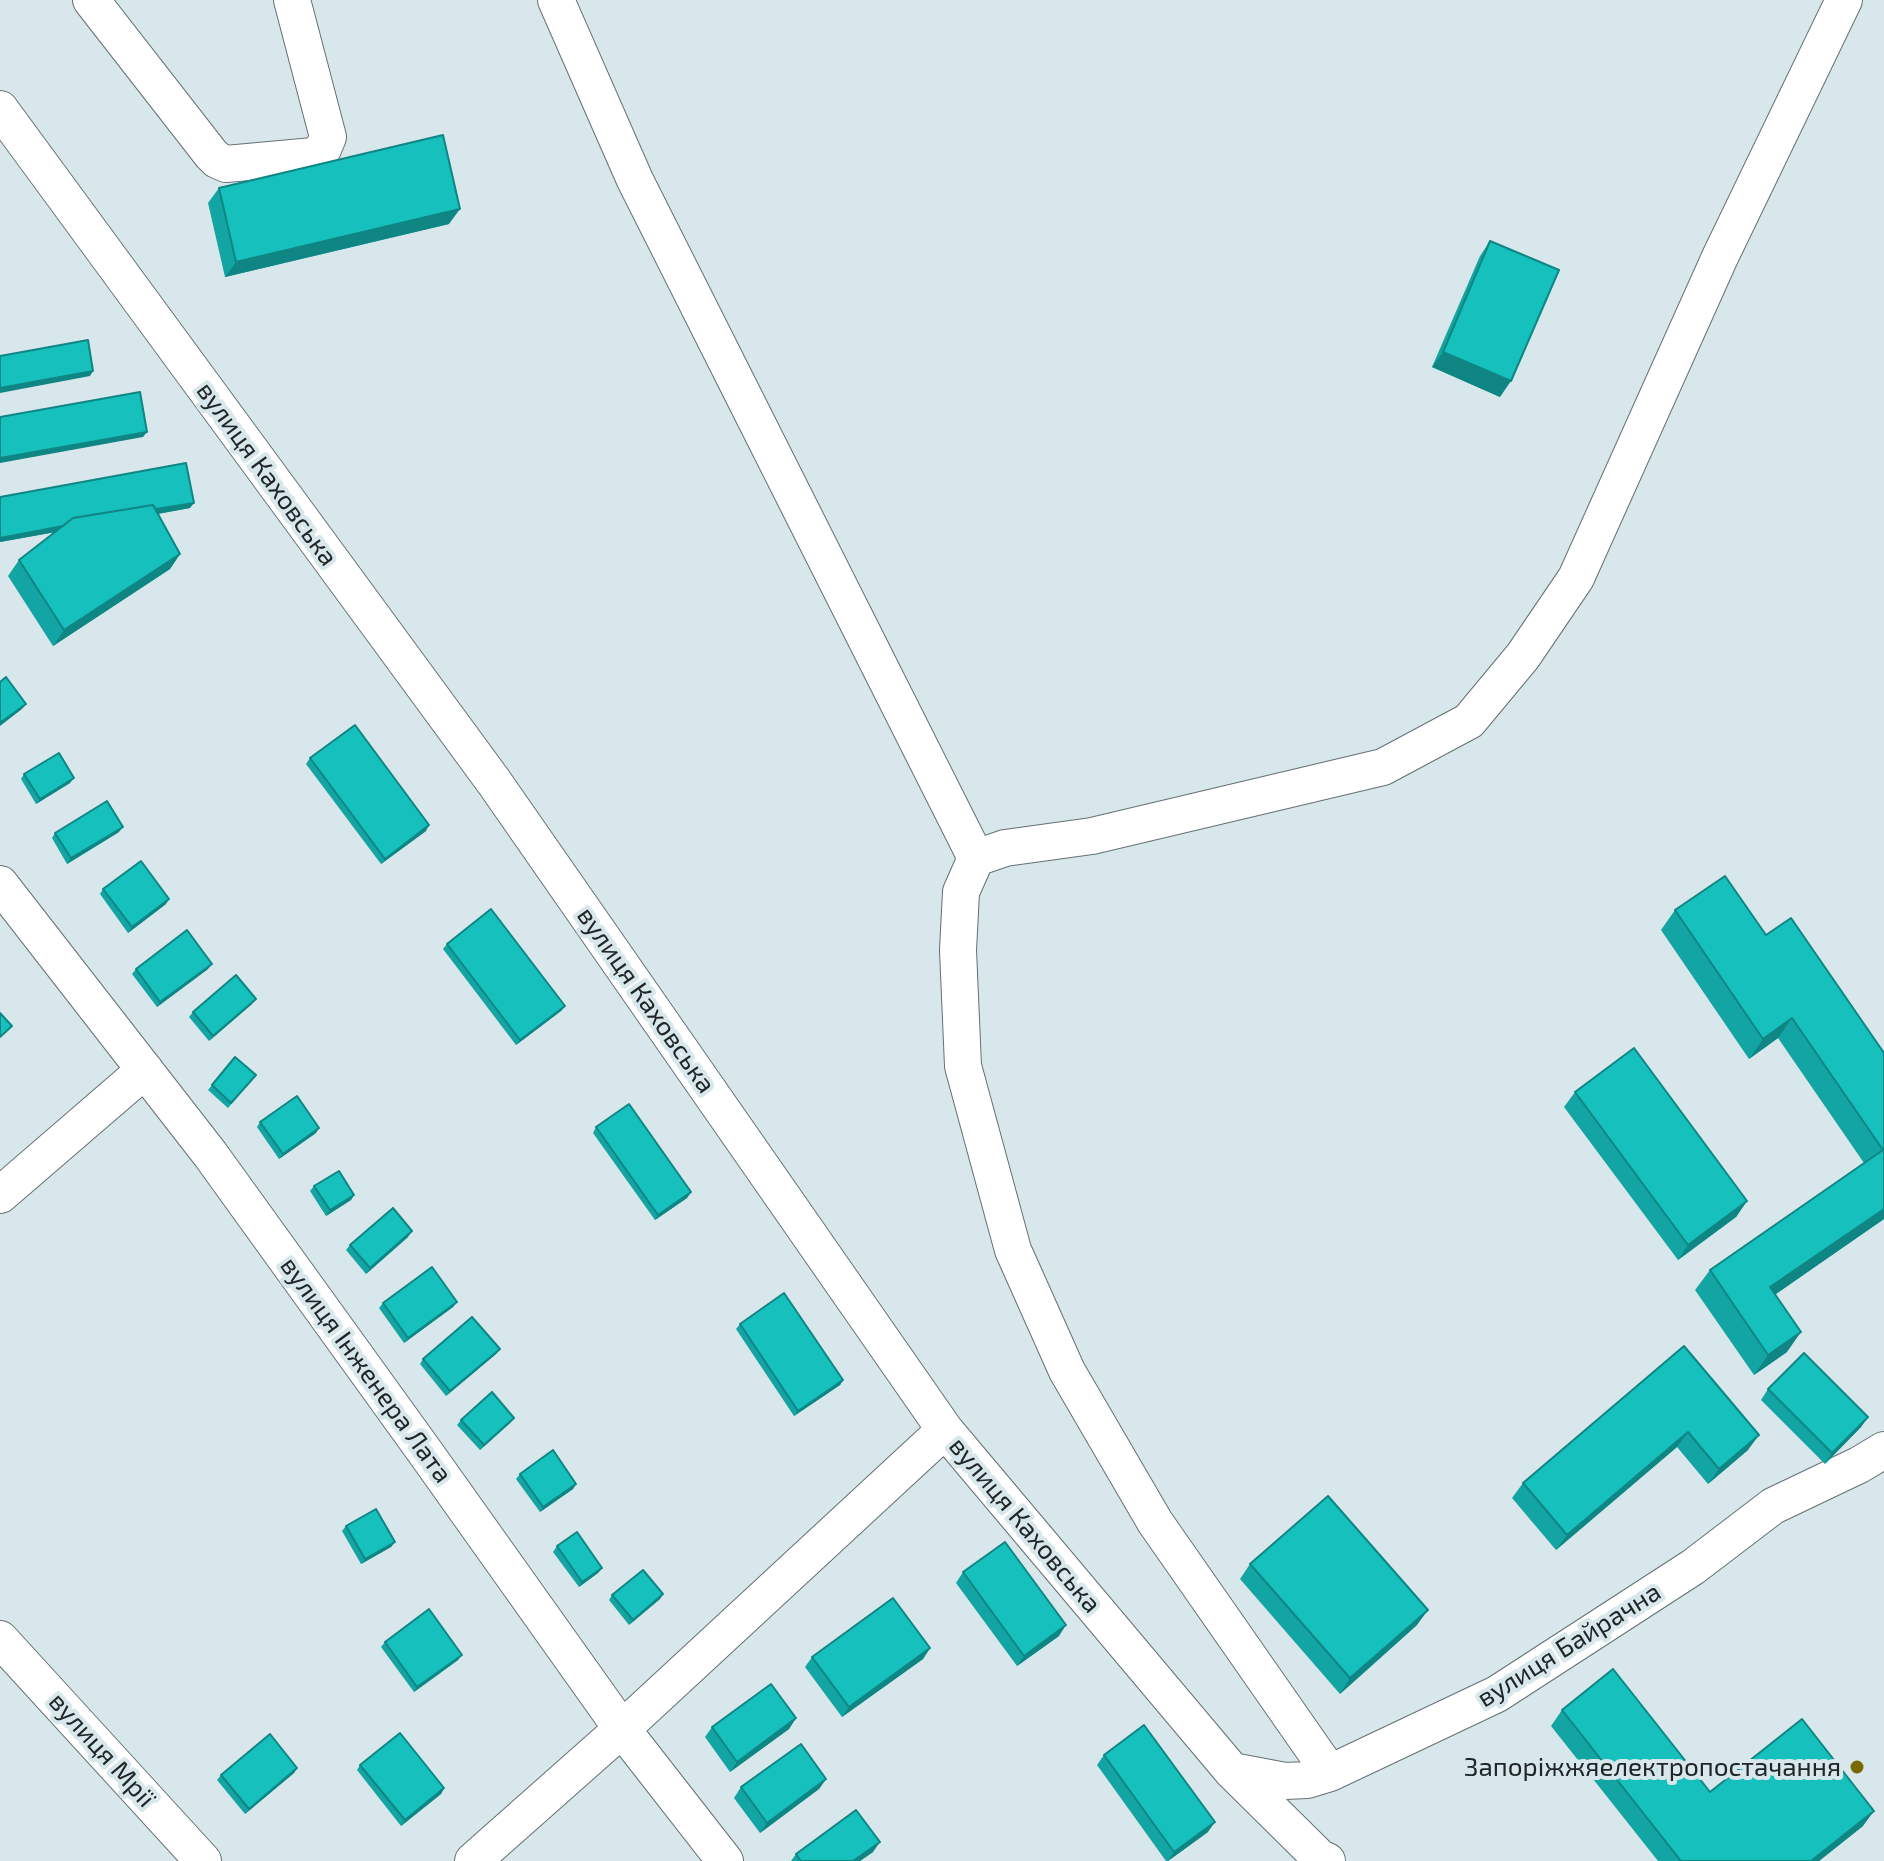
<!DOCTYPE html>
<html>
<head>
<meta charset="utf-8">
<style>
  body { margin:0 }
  canvas { display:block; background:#d8e7eb }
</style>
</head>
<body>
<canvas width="1884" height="1861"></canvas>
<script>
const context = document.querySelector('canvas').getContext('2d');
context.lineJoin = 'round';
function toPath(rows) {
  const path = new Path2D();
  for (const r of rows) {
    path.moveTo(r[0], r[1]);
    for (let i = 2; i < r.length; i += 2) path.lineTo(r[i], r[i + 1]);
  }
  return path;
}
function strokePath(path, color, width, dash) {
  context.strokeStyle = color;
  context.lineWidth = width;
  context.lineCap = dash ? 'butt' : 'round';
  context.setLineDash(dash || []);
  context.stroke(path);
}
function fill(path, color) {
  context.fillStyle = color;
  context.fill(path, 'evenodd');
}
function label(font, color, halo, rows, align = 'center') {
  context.font = font + ' "Exo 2",sans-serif';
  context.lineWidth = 8;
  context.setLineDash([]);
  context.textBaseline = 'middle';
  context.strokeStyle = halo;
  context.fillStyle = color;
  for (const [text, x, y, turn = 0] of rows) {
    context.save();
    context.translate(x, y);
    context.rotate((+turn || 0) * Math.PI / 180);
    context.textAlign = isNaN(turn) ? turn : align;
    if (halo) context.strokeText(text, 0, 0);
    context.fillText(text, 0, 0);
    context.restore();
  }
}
const minor = toPath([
  [91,0,211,154,217,160,226,164,314,156,323,149,328,137,292,0],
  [556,0,635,180,976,858],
  [0,109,494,782,945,1430,1232,1771,1320,1858,1327,1861],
  [0,884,210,1154,425,1452,622,1729,725,1861],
  [0,1195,145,1070],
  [0,1639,203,1861],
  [1232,1771,1285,1781,1307,1780,1330,1773,1497,1694,1693,1567,1773,1506,1859,1465,1884,1450],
  [1330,1773,1155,1522,1067,1371,1013,1250,963,1066,958,950,961,892,976,858,1005,848,1092,836,1383,767,1469,721,1523,656,1576,578,1720,257,1844,0],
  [473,1861,622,1729,945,1430]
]);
const wall = toPath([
  [219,188,449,224,225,277,208,203],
  [1490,241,1500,397,1432,367,1480,256],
  [0,497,190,508,158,514,180,554,170,569,53,646,8,576,19,560,55,532,0,542],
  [310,758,426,831,381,864,306,764],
  [24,774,70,783,36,804,21,779],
  [119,832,67,864,52,838,55,833],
  [103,889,166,904,128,933,100,894],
  [1675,910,1766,935,1884,1053,1884,1219,1775,1294,1787,1352,1754,1375,1695,1290,1710,1270,1864,1163,1778,1038,1749,1059,1661,930],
  [447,944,565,1006,561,1011,516,1045,443,949],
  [136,969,208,969,157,1007,132,974],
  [252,1004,209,1041,189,1017,193,1012],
  [252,1080,228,1108,208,1090,212,1085],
  [1575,1092,1747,1201,1736,1217,1678,1260,1564,1107],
  [260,1122,316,1133,279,1159,257,1127],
  [596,1127,691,1192,687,1198,655,1220,593,1133],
  [314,1186,354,1195,351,1200,326,1216,310,1191],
  [408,1237,366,1274,346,1250,350,1245],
  [457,1302,453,1307,404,1343,379,1308,383,1303],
  [740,1324,843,1380,840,1385,794,1416,736,1329],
  [1684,1346,1748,1450,1708,1484,1677,1447,1556,1550,1512,1498,1523,1483],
  [500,1349,496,1354,446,1396,420,1364,423,1359],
  [1768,1389,1868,1417,1861,1427,1825,1464,1761,1400],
  [514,1418,510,1423,480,1450,457,1425,461,1420],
  [520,1474,576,1484,573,1489,540,1512,516,1479],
  [346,1526,395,1542,391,1547,361,1564,342,1531],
  [557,1546,602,1568,598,1573,579,1587,553,1552],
  [1250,1564,1417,1625,1340,1694,1240,1579],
  [963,1572,1059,1636,1017,1666,956,1583],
  [663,1594,660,1599,629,1625,609,1600,612,1595],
  [385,1642,458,1660,414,1692,381,1647],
  [930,1648,923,1659,842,1717,805,1667,812,1657],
  [1562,1710,1710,1792,1863,1826,1819,1861,1658,1861,1551,1726],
  [796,1718,789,1729,730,1772,705,1737,712,1727],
  [1104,1755,1208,1832,1168,1861,1166,1861,1097,1765],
  [360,1765,444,1788,441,1794,401,1826,357,1770],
  [297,1768,294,1773,245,1814,217,1780,221,1775],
  [826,1779,819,1789,760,1833,734,1798,741,1787],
  [873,1852,860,1861,791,1861,796,1854]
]);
const shadedWall = toPath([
  [460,209,449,224,225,277,236,262],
  [1443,352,1511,381,1500,397,1432,367],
  [93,371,90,376,0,393,0,388],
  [147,432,143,437,0,463,0,458],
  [194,503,190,508,0,542,0,538],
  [180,554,170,569,53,646,64,630],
  [26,704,22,709,0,726,0,723],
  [74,778,70,783,36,804,40,799],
  [429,825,426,831,381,864,385,859],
  [123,827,119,832,67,864,71,858],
  [169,899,166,904,128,933,132,927],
  [212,964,208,969,157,1007,160,1002],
  [256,999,252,1004,209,1041,213,1036],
  [565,1006,561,1011,516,1045,520,1040],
  [1792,1018,1778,1038,1749,1059,1763,1039],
  [319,1128,316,1133,279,1159,283,1154],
  [691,1192,687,1198,655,1220,658,1215],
  [354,1195,351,1200,326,1216,330,1210],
  [1747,1201,1736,1217,1678,1260,1688,1245],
  [1884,1209,1884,1219,1756,1308,1770,1287],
  [412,1231,408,1237,366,1274,370,1268],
  [457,1302,453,1307,404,1343,408,1338],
  [1801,1332,1787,1352,1754,1375,1768,1355],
  [500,1349,496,1354,446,1396,450,1391],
  [843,1380,840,1385,794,1416,798,1411],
  [1868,1417,1861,1427,1825,1464,1832,1453],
  [514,1418,510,1423,480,1450,484,1445],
  [1688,1432,1677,1447,1556,1550,1567,1535],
  [1759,1435,1748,1450,1708,1484,1719,1469],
  [576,1484,573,1489,540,1512,543,1507],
  [395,1542,391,1547,361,1564,365,1559],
  [602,1568,598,1573,579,1587,582,1582],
  [663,1594,660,1599,629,1625,633,1620],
  [1428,1610,1417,1625,1340,1694,1350,1678],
  [1066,1625,1059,1636,1017,1666,1024,1656],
  [930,1648,923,1659,842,1717,849,1707],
  [462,1655,458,1660,414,1692,417,1687],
  [796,1718,789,1729,730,1772,737,1762],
  [297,1768,294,1773,245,1814,249,1809],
  [826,1779,819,1789,760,1833,767,1823],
  [444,1788,441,1794,401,1826,405,1820],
  [1874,1811,1863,1826,1819,1861,1811,1861],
  [1215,1822,1208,1832,1168,1861,1174,1852],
  [880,1842,873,1852,860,1861,853,1861]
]);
const building = toPath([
  [443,135,460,209,236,262,219,188,443,135],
  [1490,241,1559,270,1511,381,1443,352,1490,241],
  [88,340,93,371,0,388,0,356,88,340],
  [140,392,147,432,0,458,0,417,140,392],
  [186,463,194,503,156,509,153,505,73,518,63,526,0,538,0,497,186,463],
  [153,505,180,554,64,630,19,560,73,518,153,505],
  [6,677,26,704,0,723,0,682,6,677],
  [355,725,429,825,385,859,310,758,355,725],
  [59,753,74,778,40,799,24,774,59,753],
  [107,801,123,827,71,858,55,833,107,801],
  [141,861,169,899,132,927,103,889,141,861],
  [1725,876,1766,935,1791,918,1884,1053,1884,1209,1770,1287,1801,1332,1768,1355,1710,1270,1883,1150,1792,1018,1763,1039,1675,910,1725,876],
  [491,909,565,1006,520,1040,447,944,491,909],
  [187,930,212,964,160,1002,136,969,187,930],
  [236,975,256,999,213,1036,193,1012,236,975],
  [0,1013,12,1026,0,1037,0,1013],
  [1634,1048,1747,1201,1688,1245,1575,1092,1634,1048],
  [235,1057,256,1075,231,1103,212,1085,235,1057],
  [297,1096,319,1128,283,1154,260,1122,297,1096],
  [629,1104,691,1192,658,1215,596,1127,629,1104],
  [339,1171,354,1195,330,1210,314,1186,339,1171],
  [393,1208,412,1231,370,1268,350,1245,393,1208],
  [432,1267,457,1302,408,1338,383,1303,432,1267],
  [784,1293,843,1380,798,1411,740,1324,784,1293],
  [472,1317,500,1349,450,1391,423,1359,472,1317],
  [1684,1346,1759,1435,1719,1469,1688,1432,1567,1535,1523,1483,1684,1346],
  [1804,1353,1868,1417,1832,1453,1768,1389,1804,1353],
  [492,1392,514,1418,484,1445,461,1420,492,1392],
  [553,1450,576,1484,543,1507,520,1474,553,1450],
  [1328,1496,1428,1610,1350,1678,1250,1564,1328,1496],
  [376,1509,395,1542,365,1559,346,1526,376,1509],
  [577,1532,602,1568,582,1582,557,1546,577,1532],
  [1005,1542,1066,1625,1024,1656,963,1572,1005,1542],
  [643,1570,663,1594,633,1620,612,1595,643,1570],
  [893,1598,930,1648,849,1707,812,1657,893,1598],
  [429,1609,462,1655,417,1687,385,1642,429,1609],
  [1613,1669,1710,1792,1802,1719,1874,1811,1811,1861,1681,1861,1562,1710,1613,1669],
  [771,1684,796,1718,737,1762,712,1727,771,1684],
  [1144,1725,1215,1822,1174,1852,1104,1755,1144,1725],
  [400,1733,444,1788,405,1820,360,1765,400,1733],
  [270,1734,297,1768,249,1809,221,1775,270,1734],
  [801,1744,826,1779,767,1823,741,1787,801,1744],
  [856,1810,880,1842,853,1861,801,1861,796,1854,856,1810]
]);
const markers = [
  [1857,1767,8,"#786900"]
];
const streetNames = [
  ["вулиця Каховська",267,474,54],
  ["вулиця Каховська",646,1000,55],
  ["вулиця Інженера Лата",366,1370,54],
  ["вулиця Каховська",1025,1525,50],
  ["вулиця Байрачна",1569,1645,-32],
  ["вулиця Мрії",102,1750,48]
];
const poiNames = [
  ["Запоріжжяелектропостачання",1841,1767]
];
strokePath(minor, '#647074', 38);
strokePath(minor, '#fff', 36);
fill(wall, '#13a5a3');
fill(shadedWall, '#0f8684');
fill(building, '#16c0bd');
strokePath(building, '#0f8684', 2);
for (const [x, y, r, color] of markers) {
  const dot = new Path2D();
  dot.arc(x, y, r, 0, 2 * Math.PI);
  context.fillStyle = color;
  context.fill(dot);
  strokePath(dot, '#d8e7eb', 3);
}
label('26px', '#202527', '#d8e7eb', streetNames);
label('26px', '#202527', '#d8e7eb', poiNames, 'right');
</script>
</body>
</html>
